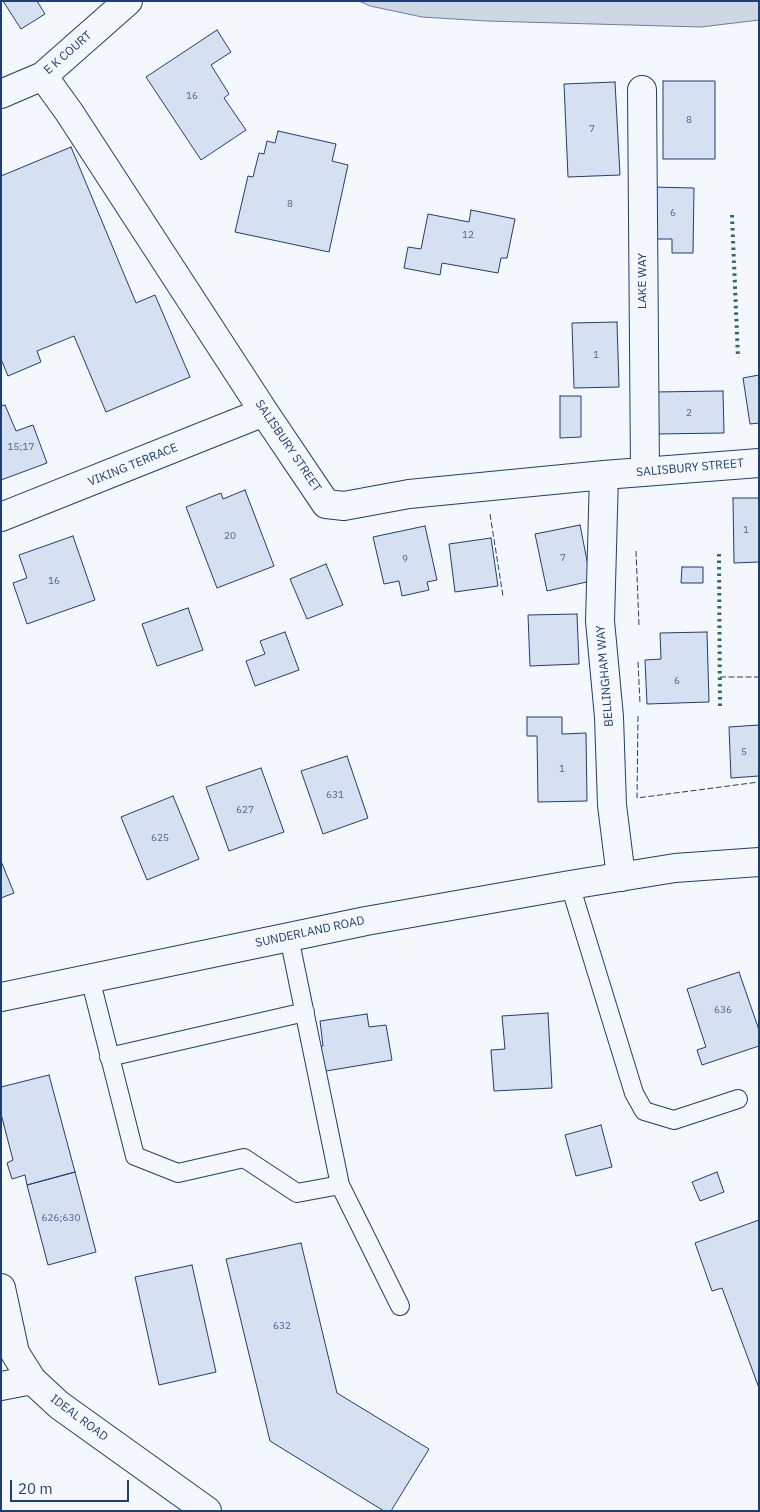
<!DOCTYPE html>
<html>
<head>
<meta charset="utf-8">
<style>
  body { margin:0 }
  #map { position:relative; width:760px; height:1512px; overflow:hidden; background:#f4f7fb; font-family:"IBM Plex Sans",sans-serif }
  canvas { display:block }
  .frame { position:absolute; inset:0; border:2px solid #1d3f73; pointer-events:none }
  .scale { position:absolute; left:10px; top:1480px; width:119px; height:22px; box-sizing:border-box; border:2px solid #1d3f73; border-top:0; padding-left:6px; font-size:15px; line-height:18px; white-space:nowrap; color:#1d3f73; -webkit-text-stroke:4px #f4f7fb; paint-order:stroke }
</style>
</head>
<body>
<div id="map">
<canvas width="760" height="1512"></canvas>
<div class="frame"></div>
<div class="scale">20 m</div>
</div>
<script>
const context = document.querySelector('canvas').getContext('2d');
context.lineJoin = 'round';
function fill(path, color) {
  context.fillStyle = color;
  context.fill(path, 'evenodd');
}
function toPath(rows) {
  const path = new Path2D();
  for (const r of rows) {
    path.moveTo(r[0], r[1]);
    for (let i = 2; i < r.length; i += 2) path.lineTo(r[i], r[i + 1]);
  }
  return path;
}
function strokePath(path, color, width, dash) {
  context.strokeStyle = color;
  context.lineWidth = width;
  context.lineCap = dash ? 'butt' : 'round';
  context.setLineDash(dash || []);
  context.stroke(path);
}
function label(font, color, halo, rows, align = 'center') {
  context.font = font + ' "IBM Plex Sans",sans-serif';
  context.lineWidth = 4;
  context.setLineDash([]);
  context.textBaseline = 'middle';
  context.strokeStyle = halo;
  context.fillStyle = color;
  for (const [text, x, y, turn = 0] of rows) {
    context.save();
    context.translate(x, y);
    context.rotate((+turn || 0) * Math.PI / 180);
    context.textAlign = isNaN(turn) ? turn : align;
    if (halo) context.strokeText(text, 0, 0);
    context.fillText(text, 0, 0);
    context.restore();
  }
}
const water = toPath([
  [359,1,759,1,759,20,701,27,487,21,422,17,370,6,359,1]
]);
const building = toPath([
  [3,1,37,1,45,14,21,29,3,1],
  [217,30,231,52,211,65,229,94,224,98,246,130,201,160,146,77,217,30],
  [663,81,715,81,715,159,663,159,663,81],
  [615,82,620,175,568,177,564,84,615,82],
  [278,131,336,144,332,161,348,165,329,252,235,232,248,176,253,177,259,153,264,154,267,141,275,143,278,131],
  [71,147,136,303,155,295,190,377,106,412,74,336,37,351,41,362,8,376,1,359,1,176,71,147],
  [652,187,694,188,693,253,672,253,672,239,652,239,652,187],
  [471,210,515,219,507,258,501,258,498,273,442,263,440,275,404,268,408,247,421,249,428,214,469,222,471,210],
  [617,322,619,387,574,388,572,323,617,322],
  [759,375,759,423,750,424,743,378,759,375],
  [723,391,724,433,655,434,654,392,723,391],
  [560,396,581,396,581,437,560,438,560,396],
  [5,405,16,431,33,425,47,463,1,480,1,406,5,405],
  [245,490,274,566,217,588,186,507,221,493,223,499,245,490],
  [733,498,759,498,759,562,734,563,733,498],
  [580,525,591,581,547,591,535,534,580,525],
  [425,526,437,580,427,582,429,590,402,596,399,581,384,584,373,537,425,526],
  [73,536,95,600,27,624,13,583,27,578,19,555,73,536],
  [491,538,498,586,455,592,449,544,491,538],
  [326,564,343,605,307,619,290,579,326,564],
  [682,567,703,567,703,583,681,583,682,567],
  [188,608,203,650,157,666,142,624,188,608],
  [577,614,579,664,530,666,528,615,577,614],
  [285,632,299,670,255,686,246,661,265,654,260,641,285,632],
  [707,632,709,702,647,704,645,660,661,659,660,633,707,632],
  [527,717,562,717,562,734,586,733,587,801,538,802,537,736,527,736,527,717],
  [759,725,759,776,731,778,729,727,759,725],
  [347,756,368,818,323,834,301,771,347,756],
  [261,768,284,832,229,851,206,787,261,768],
  [173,796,199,859,147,880,121,817,173,796],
  [1,861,14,893,1,898,1,861],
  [739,972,759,1030,759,1046,702,1065,697,1050,706,1047,687,989,739,972],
  [548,1013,552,1088,494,1091,491,1050,505,1049,502,1016,548,1013],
  [367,1014,369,1027,386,1025,392,1060,320,1072,317,1047,323,1046,320,1021,367,1014],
  [49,1075,75,1172,27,1185,25,1175,12,1179,7,1163,13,1160,1,1114,1,1087,49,1075],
  [601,1125,612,1167,576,1176,565,1135,601,1125],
  [75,1172,96,1252,48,1265,27,1185,75,1172],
  [717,1172,724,1192,700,1201,692,1182,717,1172],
  [759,1220,759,1388,722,1288,712,1291,695,1243,759,1220],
  [301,1243,337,1393,429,1449,391,1511,384,1511,270,1441,226,1259,301,1243],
  [192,1265,216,1372,159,1385,135,1277,192,1265]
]);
const lane = toPath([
  [570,885,634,1093,644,1111,674,1120,738,1099],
  [90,978,135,1156,178,1173,244,1158,297,1193,340,1185,289,937],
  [109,1057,305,1012],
  [340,1185,400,1306]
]);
const street = toPath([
  [43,76,69,112,264,412,326,504,344,506,409,494,604,475,759,463],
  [642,90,645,472],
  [1,94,43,76,128,1],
  [604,475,600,621,609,717,612,805,621,877],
  [1,517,264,412],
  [1,1288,15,1353,32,1380,59,1405,207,1511],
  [1,1386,32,1380]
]);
const primary = toPath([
  [1,997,366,921,570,885,675,868,759,862]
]);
const hedge = toPath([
  [732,215,738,358],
  [719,554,720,709]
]);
const fence = toPath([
  [490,514,503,596],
  [636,551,639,625],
  [638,662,640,703],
  [720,677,759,677],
  [638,716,637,798,759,782]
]);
const numberNames = [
  ["16",192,96],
  ["8",689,120],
  ["7",592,129],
  ["8",290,204],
  ["6",673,213],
  ["12",468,235],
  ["1",596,355],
  ["2",689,413],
  ["15;17",21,447],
  ["1",746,530],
  ["20",230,536],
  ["7",563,558],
  ["9",405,559],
  ["16",54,581],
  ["6",677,681],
  ["5",744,752],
  ["1",562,769],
  ["631",335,795],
  ["627",245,810],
  ["625",160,838],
  ["636",723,1010],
  ["626;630",61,1218],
  ["632",282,1326]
];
const streetNames = [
  ["E K COURT",68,53,-41],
  ["LAKE WAY",643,281,-90],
  ["SALISBURY STREET",288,446,56],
  ["VIKING TERRACE",133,465,-22],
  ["SALISBURY STREET",690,468,-5],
  ["BELLINGHAM WAY",605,676,-95],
  ["SUNDERLAND ROAD",310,932,-12],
  ["IDEAL ROAD",79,1418,37]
];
fill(water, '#cfd7e4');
strokePath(water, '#687fa3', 1);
fill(building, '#d5e0f0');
strokePath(building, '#1d3f73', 1);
strokePath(lane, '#1d3f73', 20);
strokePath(street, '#1d3f73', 30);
strokePath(primary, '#1d3f73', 30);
strokePath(lane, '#f4f7fb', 18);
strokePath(street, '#f4f7fb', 28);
strokePath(primary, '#f4f7fb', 28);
strokePath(hedge, '#2c6c60', 4, [2.5, 4]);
strokePath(fence, '#1d3f73', 1, [6, 2.5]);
label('10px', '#4b6792', null, numberNames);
label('12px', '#1d3f73', '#f4f7fb', streetNames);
</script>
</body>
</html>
